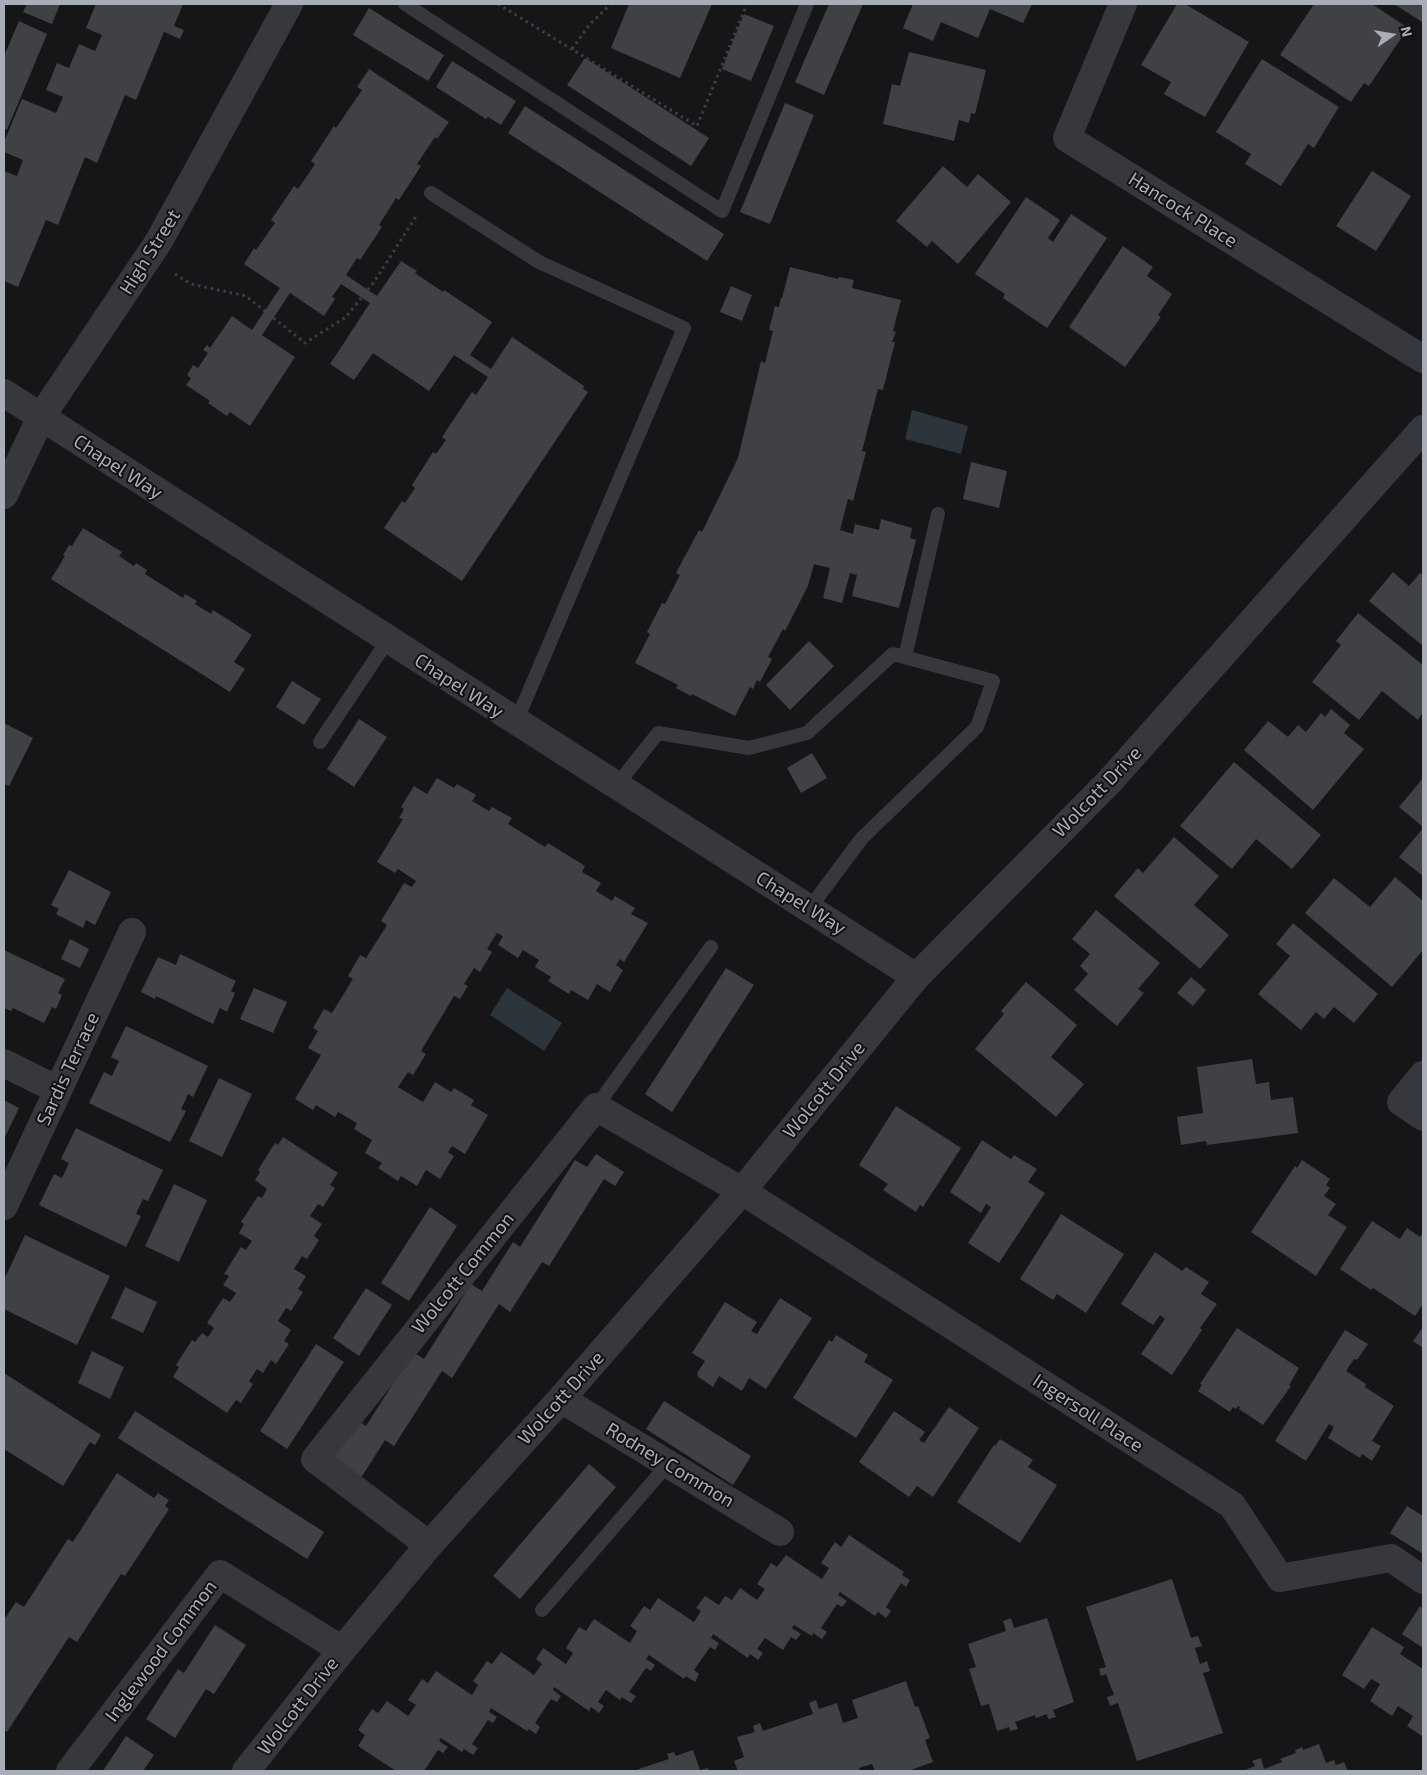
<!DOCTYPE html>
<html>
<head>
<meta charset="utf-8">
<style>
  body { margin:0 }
  #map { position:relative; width:1427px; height:1775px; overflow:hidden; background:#161618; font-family:"Exo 2",sans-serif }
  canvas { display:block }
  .frame { position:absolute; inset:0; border:5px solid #a8adb8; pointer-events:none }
  .north { position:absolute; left:1367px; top:10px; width:50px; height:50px; -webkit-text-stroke:4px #111113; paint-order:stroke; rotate:77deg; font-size:14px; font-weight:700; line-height:20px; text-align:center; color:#a8adb8 }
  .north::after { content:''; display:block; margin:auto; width:18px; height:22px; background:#a8adb8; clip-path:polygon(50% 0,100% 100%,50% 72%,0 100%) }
</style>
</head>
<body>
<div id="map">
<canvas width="1427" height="1775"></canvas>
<div class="frame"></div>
<div class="north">N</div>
</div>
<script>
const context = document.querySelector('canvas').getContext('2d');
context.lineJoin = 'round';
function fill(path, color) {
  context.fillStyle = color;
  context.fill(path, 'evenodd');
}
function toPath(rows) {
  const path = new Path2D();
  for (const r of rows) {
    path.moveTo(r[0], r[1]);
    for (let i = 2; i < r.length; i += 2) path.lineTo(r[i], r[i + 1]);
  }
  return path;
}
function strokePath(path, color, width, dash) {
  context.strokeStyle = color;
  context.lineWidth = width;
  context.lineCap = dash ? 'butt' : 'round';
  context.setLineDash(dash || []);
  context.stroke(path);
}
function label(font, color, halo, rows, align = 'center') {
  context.font = font + ' "Exo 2",sans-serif';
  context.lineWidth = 4;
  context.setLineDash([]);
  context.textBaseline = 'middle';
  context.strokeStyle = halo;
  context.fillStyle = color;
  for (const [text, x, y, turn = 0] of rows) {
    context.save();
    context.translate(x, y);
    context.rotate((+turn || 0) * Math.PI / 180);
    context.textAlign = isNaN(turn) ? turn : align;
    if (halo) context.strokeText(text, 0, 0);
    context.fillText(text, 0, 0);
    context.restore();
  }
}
const water = toPath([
  [912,410,968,426,961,454,905,439],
  [507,988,562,1023,544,1051,490,1015]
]);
const building = toPath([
  [27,4,60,4,52,24,23,12],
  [96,4,183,4,174,26,184,30,180,39,164,32,136,100,125,95,97,163,85,157,58,225,46,220,18,287,4,281,4,171,17,176,23,160,4,152,4,142,22,99,56,113,63,97,46,90,57,63,69,68,79,44,95,51,102,35,86,28],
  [629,4,712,4,680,78,611,48],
  [829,4,863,4,824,95,795,82],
  [913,4,1032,4,1023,23,990,9,978,38,941,22,933,41,903,28],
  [1177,4,1185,4,1249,42,1205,117,1164,94,1171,82,1141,65],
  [1314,4,1372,4,1408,28,1369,86,1364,83,1351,102,1280,55],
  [1394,4,1423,4,1423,20,1422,22],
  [369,8,444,55,428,81,353,35],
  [744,14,774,26,751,81,722,69],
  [19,21,47,34,7,130,4,128,4,56],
  [909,52,986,70,975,114,971,113,969,123,959,120,954,141,883,124,892,84,900,86],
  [585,58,709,138,691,166,567,85],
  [1262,59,1339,107,1314,148,1308,144,1281,186,1245,164,1251,154,1216,132],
  [452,61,516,101,501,125,488,117,486,119,436,87],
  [369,69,449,122,437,139,435,137,417,164,421,166,399,200,396,198,379,225,382,227,360,260,357,258,346,275,377,296,401,261,417,271,415,273,443,292,444,290,492,322,470,355,491,369,512,337,584,386,583,389,588,392,462,581,384,528,402,501,405,503,415,488,412,485,433,452,436,454,446,440,442,437,472,392,476,395,488,377,454,355,429,391,373,353,354,380,330,364,370,303,341,284,332,297,335,299,324,316,290,293,262,335,295,357,250,426,230,412,227,416,208,403,210,401,186,385,191,378,187,375,193,365,198,368,208,353,203,350,207,345,210,348,232,316,252,330,280,288,244,264,254,248,256,250,275,223,271,220,294,186,298,189,315,164,311,161,334,126,336,128,362,90,357,87],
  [785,103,814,115,770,224,740,212],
  [525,106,724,234,707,261,508,133],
  [943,166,967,187,978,174,1011,202,958,264,932,241,927,247,896,221],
  [1372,171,1411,196,1376,251,1336,226],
  [1026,197,1060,220,1048,238,1053,242,1071,214,1107,238,1047,328,1003,298,1005,294,975,274],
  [1123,246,1153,267,1147,276,1172,294,1158,315,1161,317,1125,367,1069,327],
  [790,267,838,279,839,277,854,280,852,288,901,300,893,331,896,332,892,342,895,342,883,390,878,389,862,451,866,452,853,501,848,499,840,530,853,534,855,524,879,530,881,519,912,528,910,538,916,540,899,608,852,596,857,575,850,573,842,603,823,598,830,568,814,564,808,586,785,631,783,629,768,657,772,659,760,682,757,680,753,689,750,687,735,716,692,694,691,696,676,688,678,685,635,663,650,634,647,632,662,603,665,604,680,575,676,573,699,530,702,532,738,458,761,361,765,363,773,331,769,330,775,306,779,307,781,298,782,298],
  [731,286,752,295,742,321,720,312],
  [971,462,1007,471,999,508,963,499],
  [83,528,122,552,119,556,134,566,136,563,147,570,145,574,183,598,185,594,197,601,195,604,211,614,213,610,252,635,234,662,245,669,230,692,51,579,65,556,63,555,69,545,72,546],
  [1393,572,1409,586,1420,573,1423,575,1423,646,1369,601],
  [1358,613,1423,665,1423,712,1418,720,1382,691,1359,720,1312,682,1341,645,1336,641],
  [809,641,834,666,790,710,766,685],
  [292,681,321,699,304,725,276,707],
  [1331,709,1350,725,1344,733,1364,749,1313,810,1244,750,1268,721,1288,737,1298,725,1306,732,1321,713,1325,717],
  [359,719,387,737,354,787,327,769],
  [4,723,33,738,9,786,4,784],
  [812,753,827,778,801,793,787,768],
  [1234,762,1321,835,1292,869,1256,839,1232,869,1180,826],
  [437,778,454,788,457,784,476,795,472,801,489,811,492,807,512,818,508,824,545,847,548,843,585,866,582,872,601,883,596,891,612,901,615,896,635,908,631,914,648,923,624,962,620,959,616,965,623,970,610,992,597,984,588,1000,571,990,569,994,548,981,551,977,535,967,539,960,523,950,518,958,498,945,503,936,497,933,487,949,492,952,480,972,474,968,464,984,468,986,460,999,454,996,421,1051,426,1054,413,1075,408,1072,398,1087,423,1102,435,1082,451,1092,454,1088,474,1100,471,1105,488,1115,465,1154,452,1146,448,1152,454,1156,440,1179,426,1170,417,1186,401,1176,398,1181,378,1168,382,1163,365,1153,372,1140,354,1129,357,1123,338,1112,335,1117,316,1105,313,1110,295,1099,321,1055,308,1048,318,1031,313,1028,324,1009,332,1013,353,979,348,976,360,955,366,958,387,925,381,921,404,883,412,887,416,881,398,869,395,873,377,862,403,819,399,818,404,809,401,807,414,786,427,794],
  [1423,778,1423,827,1399,807],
  [1423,828,1423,876,1399,857],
  [1174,837,1219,876,1194,905,1229,935,1200,969,1114,896,1138,868,1143,873],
  [69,870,111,892,95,925,86,920,83,928,56,914,59,909,51,905],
  [1395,877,1423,901,1423,950,1392,987,1305,913,1334,878,1370,907],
  [1096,910,1160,963,1138,989,1144,993,1117,1026,1074,990,1088,974,1080,966,1090,954,1072,939],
  [1293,923,1378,994,1354,1023,1334,1007,1324,1019,1316,1012,1301,1030,1258,994,1290,956,1276,944],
  [70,939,89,949,80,968,61,959],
  [4,950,65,979,58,993,62,995,56,1009,52,1007,44,1023,13,1008,11,1011,4,1008],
  [180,954,236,981,231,991,235,993,227,1012,220,1008,213,1024,156,996,155,999,141,992,158,957,176,965],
  [726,968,754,985,672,1112,645,1094],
  [1191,977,1206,990,1193,1006,1177,993],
  [1026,982,1077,1025,1051,1057,1084,1084,1056,1117,975,1049,1004,1014,1001,1011],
  [254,988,287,1002,273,1033,240,1019],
  [126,1026,208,1066,193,1097,188,1094,185,1101,181,1109,186,1111,170,1142,89,1103,104,1072,112,1076,119,1061,111,1057],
  [1252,1059,1256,1084,1269,1082,1271,1100,1293,1097,1298,1133,1207,1145,1206,1141,1181,1145,1177,1117,1203,1113,1197,1067],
  [219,1078,252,1094,222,1157,189,1141],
  [4,1100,19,1108,4,1139],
  [896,1106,961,1148,923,1207,920,1205,916,1212,883,1190,888,1184,859,1165],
  [76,1128,163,1170,148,1201,143,1199,136,1214,141,1216,126,1247,39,1205,54,1174,62,1178,69,1163,61,1159],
  [283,1137,338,1173,330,1185,335,1188,323,1207,318,1204,310,1216,322,1224,314,1236,319,1240,307,1259,302,1256,294,1269,306,1276,298,1289,303,1292,291,1311,286,1308,278,1321,291,1330,284,1341,289,1344,276,1364,271,1360,263,1373,257,1369,249,1381,253,1384,241,1403,236,1400,227,1413,173,1377,179,1367,176,1365,192,1340,195,1342,202,1333,208,1337,214,1328,207,1323,223,1298,230,1302,236,1293,223,1285,229,1276,224,1274,241,1247,246,1250,252,1241,239,1233,244,1224,241,1222,258,1196,262,1198,267,1189,255,1180,260,1172,258,1170,275,1143,278,1145],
  [982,1140,1011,1159,1014,1155,1037,1169,1028,1182,1045,1193,999,1263,968,1243,991,1207,986,1204,981,1213,950,1192],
  [596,1154,624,1172,615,1186,604,1179,549,1266,542,1262,510,1312,499,1304,452,1378,442,1371,394,1446,385,1440,361,1478,332,1459,357,1420,366,1426,413,1352,424,1359,471,1284,482,1291,513,1242,520,1247,575,1160,587,1167],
  [1302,1160,1330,1179,1326,1185,1330,1188,1324,1196,1336,1204,1328,1215,1347,1227,1316,1276,1251,1232,1295,1166,1297,1168],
  [174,1184,207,1200,179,1262,145,1246],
  [430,1207,457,1226,409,1301,381,1283],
  [1061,1214,1124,1254,1086,1313,1057,1294,1053,1300,1020,1279],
  [1372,1221,1400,1239,1407,1228,1420,1237,1423,1232,1423,1304,1415,1316,1373,1288,1371,1290,1340,1269],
  [25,1235,110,1276,77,1345,4,1309,4,1280],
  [1155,1252,1182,1271,1186,1267,1209,1282,1201,1294,1217,1304,1200,1328,1202,1330,1172,1375,1141,1354,1165,1319,1160,1315,1153,1325,1121,1304],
  [125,1287,157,1302,143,1333,111,1318],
  [366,1288,392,1305,359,1356,333,1338],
  [780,1298,812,1318,766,1389,749,1378,742,1391,719,1376,713,1387,697,1376,698,1374,697,1373,705,1361,692,1353,725,1302,757,1322,751,1331,757,1334],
  [1423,1327,1423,1348,1413,1341],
  [1237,1328,1299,1368,1289,1385,1291,1386,1263,1425,1239,1409,1240,1407,1238,1406,1236,1409,1233,1407,1230,1412,1198,1391,1202,1385,1200,1384],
  [1345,1330,1368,1344,1357,1360,1354,1359,1346,1371,1366,1384,1365,1387,1394,1406,1372,1441,1381,1446,1372,1461,1362,1454,1360,1458,1328,1438,1334,1427,1329,1424,1306,1461,1275,1441],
  [836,1335,868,1355,864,1362,893,1380,856,1438,793,1398,829,1340,832,1342],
  [316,1344,344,1362,287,1449,260,1431],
  [92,1351,124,1367,110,1399,78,1383],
  [4,1373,101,1435,95,1445,90,1442,63,1486,4,1449],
  [664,1401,751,1456,733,1485,646,1429],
  [949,1407,979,1428,933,1497,917,1486,909,1497,859,1462,894,1411,925,1432,919,1440,924,1443],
  [135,1411,324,1532,307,1559,118,1438],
  [1000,1439,1033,1460,1028,1467,1057,1485,1020,1543,957,1502,994,1445,995,1446],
  [589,1464,616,1487,520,1599,493,1576],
  [117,1473,154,1498,158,1493,169,1500,165,1506,169,1509,125,1576,121,1574,77,1642,69,1637,7,1732,4,1730,4,1620,16,1602,24,1607,68,1539,73,1542],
  [1407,1506,1423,1516,1423,1554,1390,1533],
  [849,1535,904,1572,902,1575,910,1580,906,1587,901,1583,886,1607,891,1611,886,1618,878,1612,875,1616,840,1592,838,1595,847,1601,842,1607,837,1604,821,1628,827,1632,822,1639,813,1633,812,1636,794,1625,792,1628,801,1634,796,1640,791,1637,783,1650,765,1638,757,1649,763,1653,758,1660,750,1654,748,1658,713,1634,711,1638,719,1643,715,1650,710,1647,694,1670,699,1674,695,1682,686,1676,684,1679,649,1655,646,1659,655,1665,651,1671,646,1668,629,1692,636,1696,631,1703,622,1697,620,1700,606,1690,598,1702,604,1706,599,1713,591,1707,589,1711,554,1687,553,1690,561,1696,557,1702,551,1699,535,1723,540,1727,536,1734,529,1729,527,1731,491,1708,489,1712,497,1717,493,1723,488,1720,472,1744,478,1748,473,1755,464,1749,462,1752,441,1738,439,1741,448,1747,443,1753,438,1750,424,1771,396,1771,358,1746,365,1735,358,1730,372,1709,378,1713,387,1701,408,1716,416,1705,408,1700,422,1679,428,1683,436,1671,472,1695,478,1685,473,1681,487,1661,492,1664,501,1652,534,1675,542,1664,536,1659,543,1648,566,1664,573,1653,566,1648,579,1627,586,1631,594,1619,630,1643,637,1631,630,1626,644,1606,650,1610,658,1598,694,1622,701,1611,696,1608,705,1596,719,1605,725,1596,732,1600,740,1588,757,1600,765,1589,757,1584,771,1563,777,1567,786,1555,822,1579,829,1568,821,1563,835,1542,841,1547],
  [1172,1579,1191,1638,1198,1636,1202,1646,1195,1648,1200,1664,1207,1661,1210,1671,1203,1673,1223,1733,1137,1761,1118,1703,1110,1706,1107,1697,1114,1695,1106,1674,1101,1676,1099,1669,1106,1667,1086,1607],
  [1420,1606,1423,1609,1423,1648,1402,1634],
  [1011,1618,1014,1628,1047,1618,1074,1702,1053,1710,1056,1717,1048,1719,1047,1714,1036,1718,1035,1715,1015,1722,1018,1729,1010,1731,1009,1727,997,1731,989,1704,981,1706,969,1669,976,1667,968,1644,1006,1631,1003,1621],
  [215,1625,246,1645,214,1694,206,1689,175,1738,146,1719,178,1669,184,1673],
  [1372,1627,1404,1647,1400,1654,1423,1669,1422,1736,1407,1726,1413,1716,1398,1706,1392,1716,1370,1701,1380,1684,1371,1679,1364,1689,1342,1675],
  [906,1681,915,1707,918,1706,930,1738,925,1740,933,1762,908,1771,875,1771,872,1764,859,1768,860,1771,738,1771,734,1761,744,1757,737,1737,755,1732,753,1726,760,1723,763,1731,813,1714,809,1703,816,1700,819,1709,837,1703,843,1723,858,1718,852,1700],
  [126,1736,154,1755,143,1771,103,1771],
  [1319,1744,1326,1763,1334,1760,1336,1765,1344,1762,1348,1771,1243,1771,1255,1766,1252,1761,1261,1758,1264,1769,1282,1762,1280,1759,1296,1753,1295,1750,1302,1747,1303,1750],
  [693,1750,700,1770,708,1768,709,1771,633,1771,669,1759,667,1754,674,1752,676,1756]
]);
const path = toPath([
  [498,4,697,126,747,4],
  [572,49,590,24,611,4],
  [175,274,191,284,246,296,305,343,346,317,374,282,417,215]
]);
const lane = toPath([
  [405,4,722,211,807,4],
  [431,193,539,262,684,328,516,722],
  [905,657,938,514],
  [320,742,388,640],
  [616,786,658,733,749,748,807,733,893,654,993,681,977,727,862,838,809,909],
  [596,1107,711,947],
  [542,1610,668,1464]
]);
const street = toPath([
  [1123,4,1067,138,1423,359],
  [4,393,916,977],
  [4,495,41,417,159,241,289,4],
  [4,1063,58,1090],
  [1423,1075,1401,1102,1423,1117],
  [4,1206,132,932],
  [561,1399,780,1532],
  [429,1545,315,1459,596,1107,742,1191,1232,1505,1280,1578,1391,1558,1423,1580],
  [70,1771,220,1574,342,1650],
  [246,1771,342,1650,429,1545,561,1399,742,1191,916,977,1109,782,1423,429]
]);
const streetNames = [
  ["Hancock Place",1183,210,32],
  ["High Street",150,252,-58],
  ["Chapel Way",118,467,33],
  ["Chapel Way",459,686,33],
  ["Wolcott Drive",1097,792,-46],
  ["Chapel Way",801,903,32],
  ["Sardis Terrace",68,1069,-65],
  ["Wolcott Drive",824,1090,-51],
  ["Wolcott Common",463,1273,-51],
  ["Wolcott Drive",561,1398,-48],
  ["Ingersoll Place",1088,1413,33],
  ["Rodney Common",670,1465,31],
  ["Inglewood Common",161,1651,-53],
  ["Wolcott Drive",298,1706,-52]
];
fill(water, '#2c353c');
fill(building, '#404145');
strokePath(path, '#3d3f44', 3, [2.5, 4]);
strokePath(lane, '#37383d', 14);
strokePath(street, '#37383d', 28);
label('19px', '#a8adb8', '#111113', streetNames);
</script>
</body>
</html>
